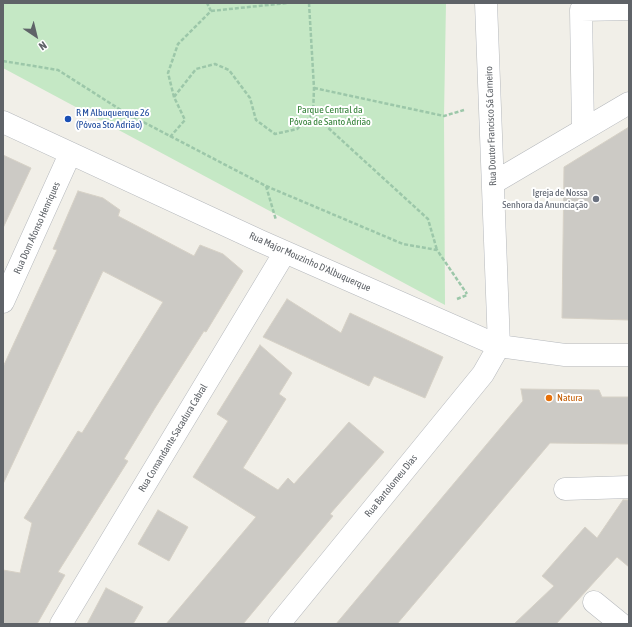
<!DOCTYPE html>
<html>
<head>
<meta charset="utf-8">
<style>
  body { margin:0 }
  #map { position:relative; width:632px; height:627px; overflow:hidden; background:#f1efe8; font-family:"Asap Condensed",sans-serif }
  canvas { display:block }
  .frame { position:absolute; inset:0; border:4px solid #5f6368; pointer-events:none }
  .north { position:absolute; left:16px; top:16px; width:40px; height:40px; -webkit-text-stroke:3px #fff; paint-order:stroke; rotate:145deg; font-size:11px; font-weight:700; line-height:16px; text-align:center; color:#5f6368 }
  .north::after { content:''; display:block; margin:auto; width:14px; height:18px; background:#5f6368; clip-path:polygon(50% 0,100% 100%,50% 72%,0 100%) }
</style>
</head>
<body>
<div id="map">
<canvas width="632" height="627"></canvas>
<div class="frame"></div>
<div class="north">N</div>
</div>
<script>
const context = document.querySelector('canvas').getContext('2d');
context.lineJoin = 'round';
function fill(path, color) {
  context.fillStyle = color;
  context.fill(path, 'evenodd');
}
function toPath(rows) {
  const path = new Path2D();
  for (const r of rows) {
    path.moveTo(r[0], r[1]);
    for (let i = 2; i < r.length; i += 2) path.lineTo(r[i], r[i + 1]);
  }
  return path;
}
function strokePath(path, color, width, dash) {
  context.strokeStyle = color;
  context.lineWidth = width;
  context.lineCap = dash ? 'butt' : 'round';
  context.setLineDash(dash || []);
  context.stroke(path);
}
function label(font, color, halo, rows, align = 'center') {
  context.font = font + ' "Asap Condensed",sans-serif';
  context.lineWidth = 4;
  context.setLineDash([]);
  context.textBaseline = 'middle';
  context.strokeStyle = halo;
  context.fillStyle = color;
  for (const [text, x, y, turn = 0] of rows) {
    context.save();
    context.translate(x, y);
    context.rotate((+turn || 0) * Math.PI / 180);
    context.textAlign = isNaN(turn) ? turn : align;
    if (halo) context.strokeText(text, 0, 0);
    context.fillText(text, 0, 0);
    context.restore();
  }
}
const green = toPath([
  [3,3,446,3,444,116,445,305,3,68]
]);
const building = toPath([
  [629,127,629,320,562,318,564,167,629,127],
  [3,155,31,168,3,228,3,155],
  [78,191,103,198,120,210,118,216,194,256,200,245,223,254,243,271,206,332,204,331,155,408,124,459,128,461,58,572,65,575,37,624,3,624,3,570,20,573,32,523,24,518,78,431,82,433,163,302,103,271,3,484,3,367,57,250,53,249,78,191],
  [287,299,341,333,350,313,443,357,425,398,374,376,369,386,263,337,287,299],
  [260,345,292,373,279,394,286,399,243,468,278,490,288,478,294,484,349,422,384,452,330,514,333,516,243,624,166,624,256,517,193,477,228,421,217,414,260,345],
  [521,389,599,390,602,397,629,397,629,444,550,443,397,624,336,624,523,401,521,389],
  [623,500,629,500,629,567,617,557,556,624,514,624,554,586,542,576,585,527,597,538,623,500],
  [158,510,188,527,169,561,138,544,158,510],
  [106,588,143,607,133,624,87,624,106,588]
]);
const path = toPath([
  [309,3,314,88,313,114,428,219,437,250],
  [211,11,287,3],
  [3,61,58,70,124,112,266,186,403,244,437,250,467,294],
  [314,88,444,116,464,110],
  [174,97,196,69,215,64,229,70,250,98,256,120,275,134,297,129,313,114],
  [170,137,185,120,174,97,168,73,178,44,211,11,207,3],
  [266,186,276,220],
  [457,299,467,295]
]);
const minor = toPath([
  [3,122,260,241,499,346,565,355,629,355],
  [583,130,581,10,629,9],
  [493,183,629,103],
  [3,302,70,154],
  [565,489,629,487],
  [594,602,621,624],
  [61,624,285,252],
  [279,624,483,374,499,346,486,3]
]);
const markers = [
  [68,119,4,"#1a4fb4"],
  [596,199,4,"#6b7280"],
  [549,398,4,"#e8710a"]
];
const parkNames = [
  ["Parque Central da",330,110],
  ["Póvoa de Santo Adrião",330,122]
];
const transitNames = [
  ["R M Albuquerque 26",76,113],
  ["(Póvoa Sto Adrião)",76,125]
];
const streetNames = [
  ["Rua Doutor Francisco Sá Carneiro",491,126,-92],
  ["Rua Dom Afonso Henriques",37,228,-66],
  ["Rua Major Mouzinho D'Albuquerque",310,262,24],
  ["Rua Comandante Sacadura Cabral",173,438,-59],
  ["Rua Bartolomeu Dias",391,486,-51]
];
const worshipNames = [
  ["Igreja de Nossa",588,193],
  ["Senhora da Anunciação",588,205]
];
const foodNames = [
  ["Natura",557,398]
];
fill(green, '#c5e8c5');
fill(building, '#cccac5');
strokePath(building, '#d6d1c6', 1);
strokePath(minor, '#b5b8bc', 23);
strokePath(path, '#9cc7a9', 2.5, [4, 2]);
strokePath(minor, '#fff', 22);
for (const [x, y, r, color] of markers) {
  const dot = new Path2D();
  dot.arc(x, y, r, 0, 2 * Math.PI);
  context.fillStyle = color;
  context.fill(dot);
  strokePath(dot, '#fff', 1.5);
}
label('10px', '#348238', '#fff', parkNames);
label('10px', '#164399', '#fff', transitNames, 'left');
label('10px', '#5f6368', '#fff', streetNames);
label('10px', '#5b616d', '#fff', worshipNames, 'right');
label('10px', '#c56008', '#fff', foodNames, 'left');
</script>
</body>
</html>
